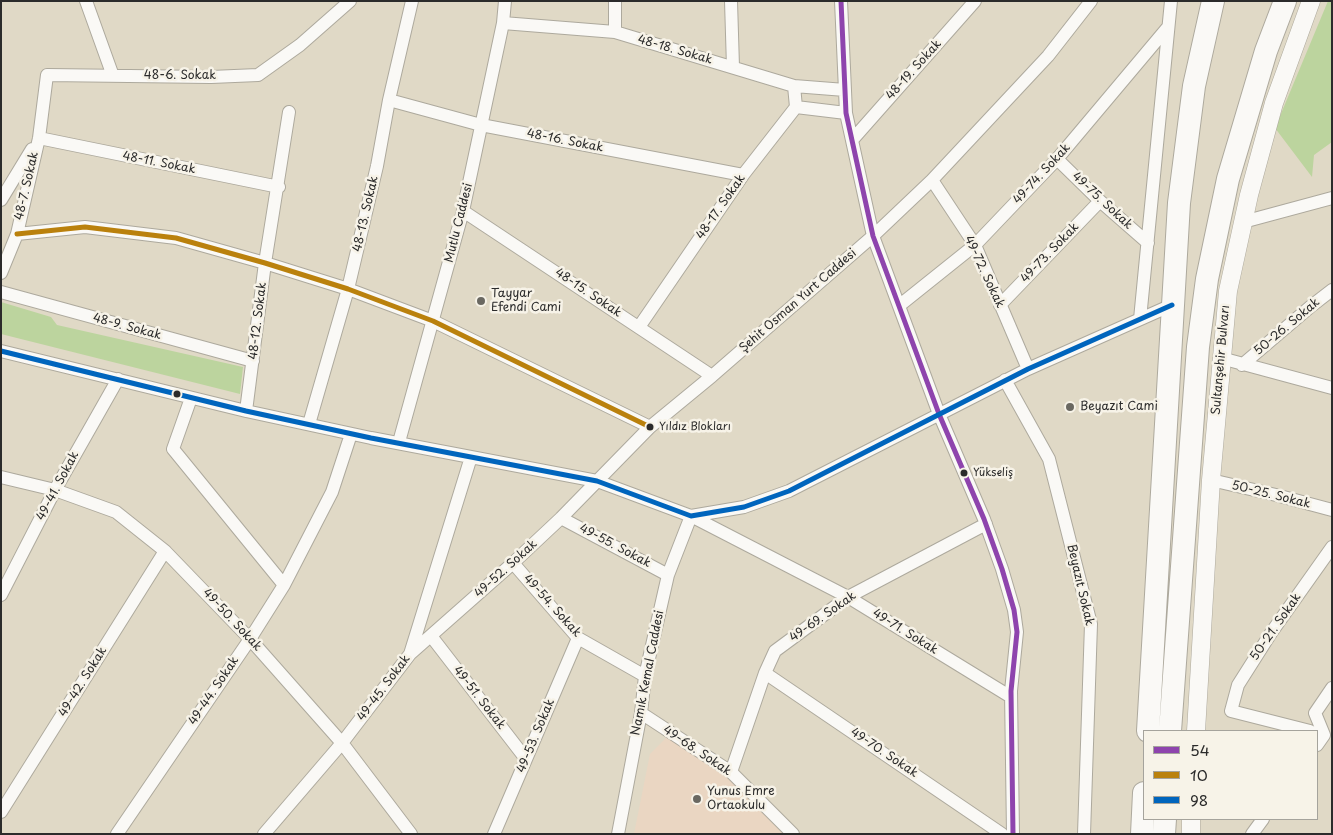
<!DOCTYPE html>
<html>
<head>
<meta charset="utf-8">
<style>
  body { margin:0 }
  #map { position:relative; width:1333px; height:835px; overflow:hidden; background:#e0d9c6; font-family:"Playpen Sans",sans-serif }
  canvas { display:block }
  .frame { position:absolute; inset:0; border:2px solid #2b2b2b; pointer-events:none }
  .legend { position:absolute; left:1143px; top:730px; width:175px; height:90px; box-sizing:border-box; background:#f7f3e8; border:1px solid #a5a39c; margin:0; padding:6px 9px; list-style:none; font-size:15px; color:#2b2b2b }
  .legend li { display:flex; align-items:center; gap:10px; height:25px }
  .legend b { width:25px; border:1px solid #a5a39c }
</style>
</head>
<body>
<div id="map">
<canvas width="1333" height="835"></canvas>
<div class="frame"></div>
<ul class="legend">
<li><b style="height:6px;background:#8e44ad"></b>54</li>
<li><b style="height:6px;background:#ba810d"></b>10</li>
<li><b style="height:6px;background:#0065bd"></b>98</li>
</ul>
</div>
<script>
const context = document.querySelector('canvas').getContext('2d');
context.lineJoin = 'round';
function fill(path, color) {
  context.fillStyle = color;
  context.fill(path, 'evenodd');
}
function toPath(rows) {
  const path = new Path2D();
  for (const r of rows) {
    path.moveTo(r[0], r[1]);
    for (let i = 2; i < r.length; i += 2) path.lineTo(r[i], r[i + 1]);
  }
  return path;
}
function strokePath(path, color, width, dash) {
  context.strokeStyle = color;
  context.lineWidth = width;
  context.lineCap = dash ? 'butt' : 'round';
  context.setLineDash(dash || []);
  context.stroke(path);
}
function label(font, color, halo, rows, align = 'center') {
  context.font = font + ' "Playpen Sans",sans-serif';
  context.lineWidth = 5;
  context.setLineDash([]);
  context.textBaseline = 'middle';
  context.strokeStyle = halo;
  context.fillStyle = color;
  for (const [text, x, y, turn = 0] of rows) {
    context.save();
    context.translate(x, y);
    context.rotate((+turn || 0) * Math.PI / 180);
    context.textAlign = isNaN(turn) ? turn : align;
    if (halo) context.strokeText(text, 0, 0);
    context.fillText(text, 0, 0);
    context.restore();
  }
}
const built = toPath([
  [669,735,719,764,789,834,634,834,650,754]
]);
const green = toPath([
  [1328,1,1332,1,1332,142,1314,155,1312,177,1275,128],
  [1,302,51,317,57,325,243,367,240,394,1,334]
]);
const street = toPath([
  [86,1,113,76],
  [731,1,733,67],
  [841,1,846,113,873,236,939,414,984,519,1002,569,1014,610,1017,632,1011,691,1013,834],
  [503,23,615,32,794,86,845,90],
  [615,32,615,1],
  [389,100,481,125,743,175],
  [796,107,846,113],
  [39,138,279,187],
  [853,139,975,1],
  [1057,159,1100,201,1148,243],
  [932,180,975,245,1028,369],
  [1,200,32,149],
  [463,211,712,376],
  [1243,222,1332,198],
  [17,234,85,227,176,238,265,263,348,289,433,321,650,427],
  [1,273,17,234,39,138,47,75,211,77,258,75,300,45,350,1],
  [1,292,253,361],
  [900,305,975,245,1057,159,1168,27],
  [1000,305,1100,201],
  [1140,319,1171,1],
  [639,327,743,175,796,107,794,86],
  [1,351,246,411,371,438,597,481,691,516,744,507,789,491,1028,369,1172,305],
  [1221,358,1332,388],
  [1242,365,1310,307,1332,290],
  [1005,380,1049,459,1091,624,1084,834],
  [191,398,173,449,284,585],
  [246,411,265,263,289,112],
  [309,424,348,289,377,166,389,100,412,1],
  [399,442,463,211,503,23,505,1],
  [1,477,55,490,116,512,165,551,250,639,342,743,411,834],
  [1211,480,1276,495,1332,510],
  [561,518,668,575],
  [513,563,578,638,645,676],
  [1,595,55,490,118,379],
  [431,636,526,759],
  [410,654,513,563,561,518,650,427,712,376,873,236,932,180,1048,56,1091,1],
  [765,673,1002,834],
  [641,713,731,772,793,834],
  [1310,731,1231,711,1238,685,1271,633,1332,547],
  [1317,745,1324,735,1315,713,1332,688],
  [731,772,765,673,775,651,848,597,986,524],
  [1,812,165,551],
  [117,834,250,639,284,585,332,492,351,434],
  [264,834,342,743,410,654,471,457],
  [494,834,578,638],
  [618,834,641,713,645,676,668,575,691,516,848,597,1011,697],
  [1252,834,1263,819]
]);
const secondary = toPath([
  [1196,731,1211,480,1228,291,1249,195,1274,103,1311,1],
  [1191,834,1191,819]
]);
const highway = toPath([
  [1148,731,1179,203,1194,86,1213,1],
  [1170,731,1198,347,1207,279,1228,179,1266,51,1285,1],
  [1142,834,1144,793],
  [1164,834,1165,819]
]);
const bus1 = toPath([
  [841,1,846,113,873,236,939,414,984,519,1002,569,1014,610,1017,632,1011,691,1013,834]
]);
const bus2 = toPath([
  [17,234,85,227,176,238,265,263,348,289,433,321,650,427]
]);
const bus3 = toPath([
  [1,351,246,411,371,438,597,481,691,516,744,507,789,491,1028,369,1172,305]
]);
const markers = [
  [481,301,5,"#6a6861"],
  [177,394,4.5,"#2b2b2b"],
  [1070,407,5,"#6a6861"],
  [650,427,4.5,"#2b2b2b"],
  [964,473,4.5,"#2b2b2b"],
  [697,799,5,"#6a6861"]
];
const busNames = [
  ["Yıldız Blokları",659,427],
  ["Yükseliş",973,473]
];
const streetNames = [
  ["48-18. Sokak",675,50,16],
  ["48-19. Sokak",914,70,-48],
  ["48-6. Sokak",180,76],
  ["48-16. Sokak",565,141,11],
  ["48-11. Sokak",159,163,11],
  ["49-74. Sokak",1042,174,-47],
  ["48-7. Sokak",27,186,-77],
  ["49-75. Sokak",1102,201,43],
  ["48-17. Sokak",721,207,-55],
  ["48-13. Sokak",366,214,-77],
  ["Mutlu Caddesi",459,223,-76],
  ["49-73. Sokak",1050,253,-46],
  ["49-72. Sokak",984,272,65],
  ["48-15. Sokak",588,293,34],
  ["Şehit Osman Yurt Caddesi",798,301,-41],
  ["48-12. Sokak",258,321,-83],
  ["48-9. Sokak",127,327,15],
  ["50-26. Sokak",1287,327,-40],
  ["Sultanşehir Bulvarı",1221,360,-85],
  ["49-41. Sokak",58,486,-62],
  ["50-25. Sokak",1271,495,14],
  ["49-55. Sokak",615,546,28],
  ["49-52. Sokak",506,569,-42],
  ["Beyazıt Sokak",1080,585,77],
  ["49-54. Sokak",552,606,48],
  ["49-69. Sokak",823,617,-35],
  ["49-50. Sokak",232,620,47],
  ["50-21. Sokak",1276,627,-55],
  ["49-71. Sokak",905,632,32],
  ["Namık Kemal Caddesi",648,673,-79],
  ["49-42. Sokak",83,682,-58],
  ["49-45. Sokak",384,688,-53],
  ["49-44. Sokak",214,691,-56],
  ["49-51. Sokak",479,698,52],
  ["49-53. Sokak",536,736,-67],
  ["49-68. Sokak",697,751,34],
  ["49-70. Sokak",884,753,34]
];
const poiNames = [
  ["Tayyar",491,294],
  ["Efendi Cami",491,308],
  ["Beyazıt Cami",1080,407],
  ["Yunus Emre",707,792],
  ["Ortaokulu",707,806]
];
fill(built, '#ead6c2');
fill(green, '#bcd49e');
strokePath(street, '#ada99d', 14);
strokePath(secondary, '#ada99d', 19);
strokePath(highway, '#ada99d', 24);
strokePath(street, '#faf9f6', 12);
strokePath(secondary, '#faf9f6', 18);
strokePath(highway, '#faf9f6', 22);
strokePath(bus1, '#8e44ad', 5);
strokePath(bus2, '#ba810d', 5);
strokePath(bus3, '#0065bd', 5);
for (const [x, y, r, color] of markers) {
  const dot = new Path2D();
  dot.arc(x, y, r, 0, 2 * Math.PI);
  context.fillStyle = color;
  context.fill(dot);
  strokePath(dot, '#f7f3e8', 2);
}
label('11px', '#2b2b2b', '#f7f3e8', busNames, 'left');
label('12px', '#2b2b2b', '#f7f3e8', streetNames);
label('12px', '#2b2b2b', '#f7f3e8', poiNames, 'left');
</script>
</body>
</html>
